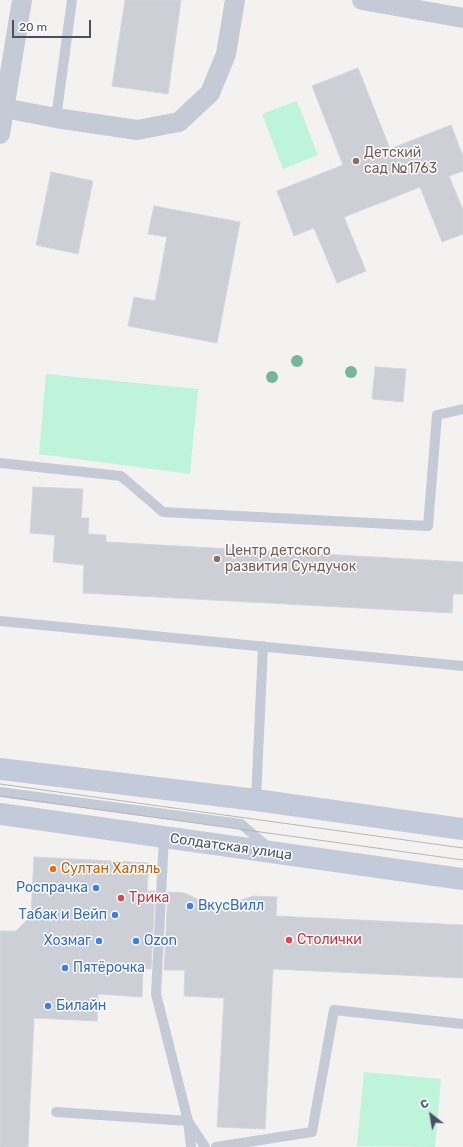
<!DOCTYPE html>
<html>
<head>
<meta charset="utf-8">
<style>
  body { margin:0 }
  #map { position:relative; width:463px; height:1147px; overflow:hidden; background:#f4f2f1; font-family:Rubik,sans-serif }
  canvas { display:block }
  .north { position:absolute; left:411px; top:1095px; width:40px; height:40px; -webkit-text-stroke:3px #fff; paint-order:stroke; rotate:329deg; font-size:11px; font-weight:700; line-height:16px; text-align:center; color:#475161 }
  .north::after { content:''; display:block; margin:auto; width:14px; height:18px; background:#475161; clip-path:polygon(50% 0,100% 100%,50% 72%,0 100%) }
  .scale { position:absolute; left:12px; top:20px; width:79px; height:18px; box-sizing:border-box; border:2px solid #475161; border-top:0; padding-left:5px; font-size:12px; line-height:14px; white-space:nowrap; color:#475161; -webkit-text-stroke:3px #fff; paint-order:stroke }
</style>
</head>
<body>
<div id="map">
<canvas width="463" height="1147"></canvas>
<div class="north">С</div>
<div class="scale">20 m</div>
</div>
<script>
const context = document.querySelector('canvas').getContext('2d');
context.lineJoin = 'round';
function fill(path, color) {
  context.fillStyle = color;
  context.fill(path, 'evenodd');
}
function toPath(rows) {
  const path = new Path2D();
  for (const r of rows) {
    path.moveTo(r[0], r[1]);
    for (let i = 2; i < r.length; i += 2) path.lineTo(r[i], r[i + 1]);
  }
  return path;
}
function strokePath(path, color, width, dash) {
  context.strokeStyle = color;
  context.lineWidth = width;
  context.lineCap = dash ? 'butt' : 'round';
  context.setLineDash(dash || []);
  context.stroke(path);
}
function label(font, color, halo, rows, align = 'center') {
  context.font = font + ' Rubik,sans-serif';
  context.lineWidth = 3;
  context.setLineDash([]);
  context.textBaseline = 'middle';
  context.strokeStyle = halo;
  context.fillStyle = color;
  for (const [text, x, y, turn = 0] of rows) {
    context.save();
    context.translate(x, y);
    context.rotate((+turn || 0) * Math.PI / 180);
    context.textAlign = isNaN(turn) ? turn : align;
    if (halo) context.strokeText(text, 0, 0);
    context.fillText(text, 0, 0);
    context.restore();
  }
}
const green = toPath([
  [297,101,318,155,283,169,262,114],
  [46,374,198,389,190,474,39,454],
  [364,1072,441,1079,435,1147,357,1146]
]);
const building = toPath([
  [125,0,181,0,168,94,112,86,125,0],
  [358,68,390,149,451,125,463,156,463,171,449,176,463,210,463,234,442,242,420,187,385,201,344,217,366,271,337,283,314,228,294,236,277,191,343,165,312,86,358,68],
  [51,172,93,181,78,254,36,245,51,172],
  [154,206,240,222,217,343,128,326,134,297,155,301,167,237,148,234,154,206],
  [375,367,406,369,403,402,372,399,375,367],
  [33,487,83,489,81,518,89,518,88,534,106,535,106,542,463,562,463,594,453,594,452,613,83,593,84,565,53,562,55,535,30,533,33,487],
  [34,857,149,863,147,891,155,891,151,969,143,969,142,997,98,994,97,1021,34,1018,28,1147,0,1147,0,931,16,931,31,916,34,857],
  [168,892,185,893,216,908,253,896,277,897,276,916,463,925,463,978,273,969,265,1129,217,1127,224,998,184,996,185,970,164,970,168,892]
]);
const service = toPath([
  [56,118,72,0],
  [0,463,121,476,163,512,428,526,437,415,463,409],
  [0,621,463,666],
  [0,792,241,824,269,848],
  [256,800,263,646],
  [164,837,156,994,188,1121,191,1147],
  [56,1112,188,1121,205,1147],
  [216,1147,312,1132,334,1010,463,1024]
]);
const minor = toPath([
  [362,0,463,18],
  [4,108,56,118,137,130,179,122,210,93,226,54,235,0],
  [0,134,22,0]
]);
const secondary = toPath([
  [0,769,256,800,463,829],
  [0,814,463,879]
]);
const tram = toPath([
  [0,784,463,848],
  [0,796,463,860]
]);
const trees = [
  [297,361],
  [351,372],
  [272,377]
];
const markers = [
  [356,161,4,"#8d6e63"],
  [217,559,4,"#8d6e63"],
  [53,869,4,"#e8710a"],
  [96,888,4,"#3f7fe0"],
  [121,898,4,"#e0444e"],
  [190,906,4,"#3f7fe0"],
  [115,915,4,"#3f7fe0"],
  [289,940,4,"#e0444e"],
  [99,941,4,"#3f7fe0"],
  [136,941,4,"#3f7fe0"],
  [65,968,4,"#3f7fe0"],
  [48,1006,4,"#3f7fe0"]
];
const educationNames = [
  ["Детский",364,153],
  ["сад №1763",364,169],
  ["Центр детского",225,551],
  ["развития Сундучок",225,567]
];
const streetNames = [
  ["Солдатская улица",231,847,8]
];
const foodNames = [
  ["Султан Халяль",61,869]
];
const shopNames = [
  ["Роспрачка",88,888,"right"],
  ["ВкусВилл",198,906],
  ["Табак и Вейп",107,915,"right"],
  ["Хозмаг",91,941,"right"],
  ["Ozon",144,941],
  ["Пятёрочка",73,968],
  ["Билайн",56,1006]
];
const healthNames = [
  ["Трика",129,898],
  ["Столички",297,940]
];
fill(green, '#bdf4da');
fill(building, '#cdcfd7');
strokePath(building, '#d5d6dd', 1);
strokePath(service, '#c4cbd7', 10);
strokePath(minor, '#c4cbd7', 20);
strokePath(secondary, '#c3cbdb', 22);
strokePath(tram, '#b3b5bc', 1);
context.fillStyle = '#76b69e';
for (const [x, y] of trees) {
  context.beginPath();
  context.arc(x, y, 6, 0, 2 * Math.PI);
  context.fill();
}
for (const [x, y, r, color] of markers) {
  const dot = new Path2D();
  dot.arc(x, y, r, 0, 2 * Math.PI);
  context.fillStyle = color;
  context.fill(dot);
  strokePath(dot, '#fff', 1.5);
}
label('14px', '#785e54', '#fff', educationNames, 'left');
label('14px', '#475161', '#fff', streetNames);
label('14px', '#c56008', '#fff', foodNames, 'left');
label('14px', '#366cbe', '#fff', shopNames, 'left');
label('14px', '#be3a42', '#fff', healthNames, 'left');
</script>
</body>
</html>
